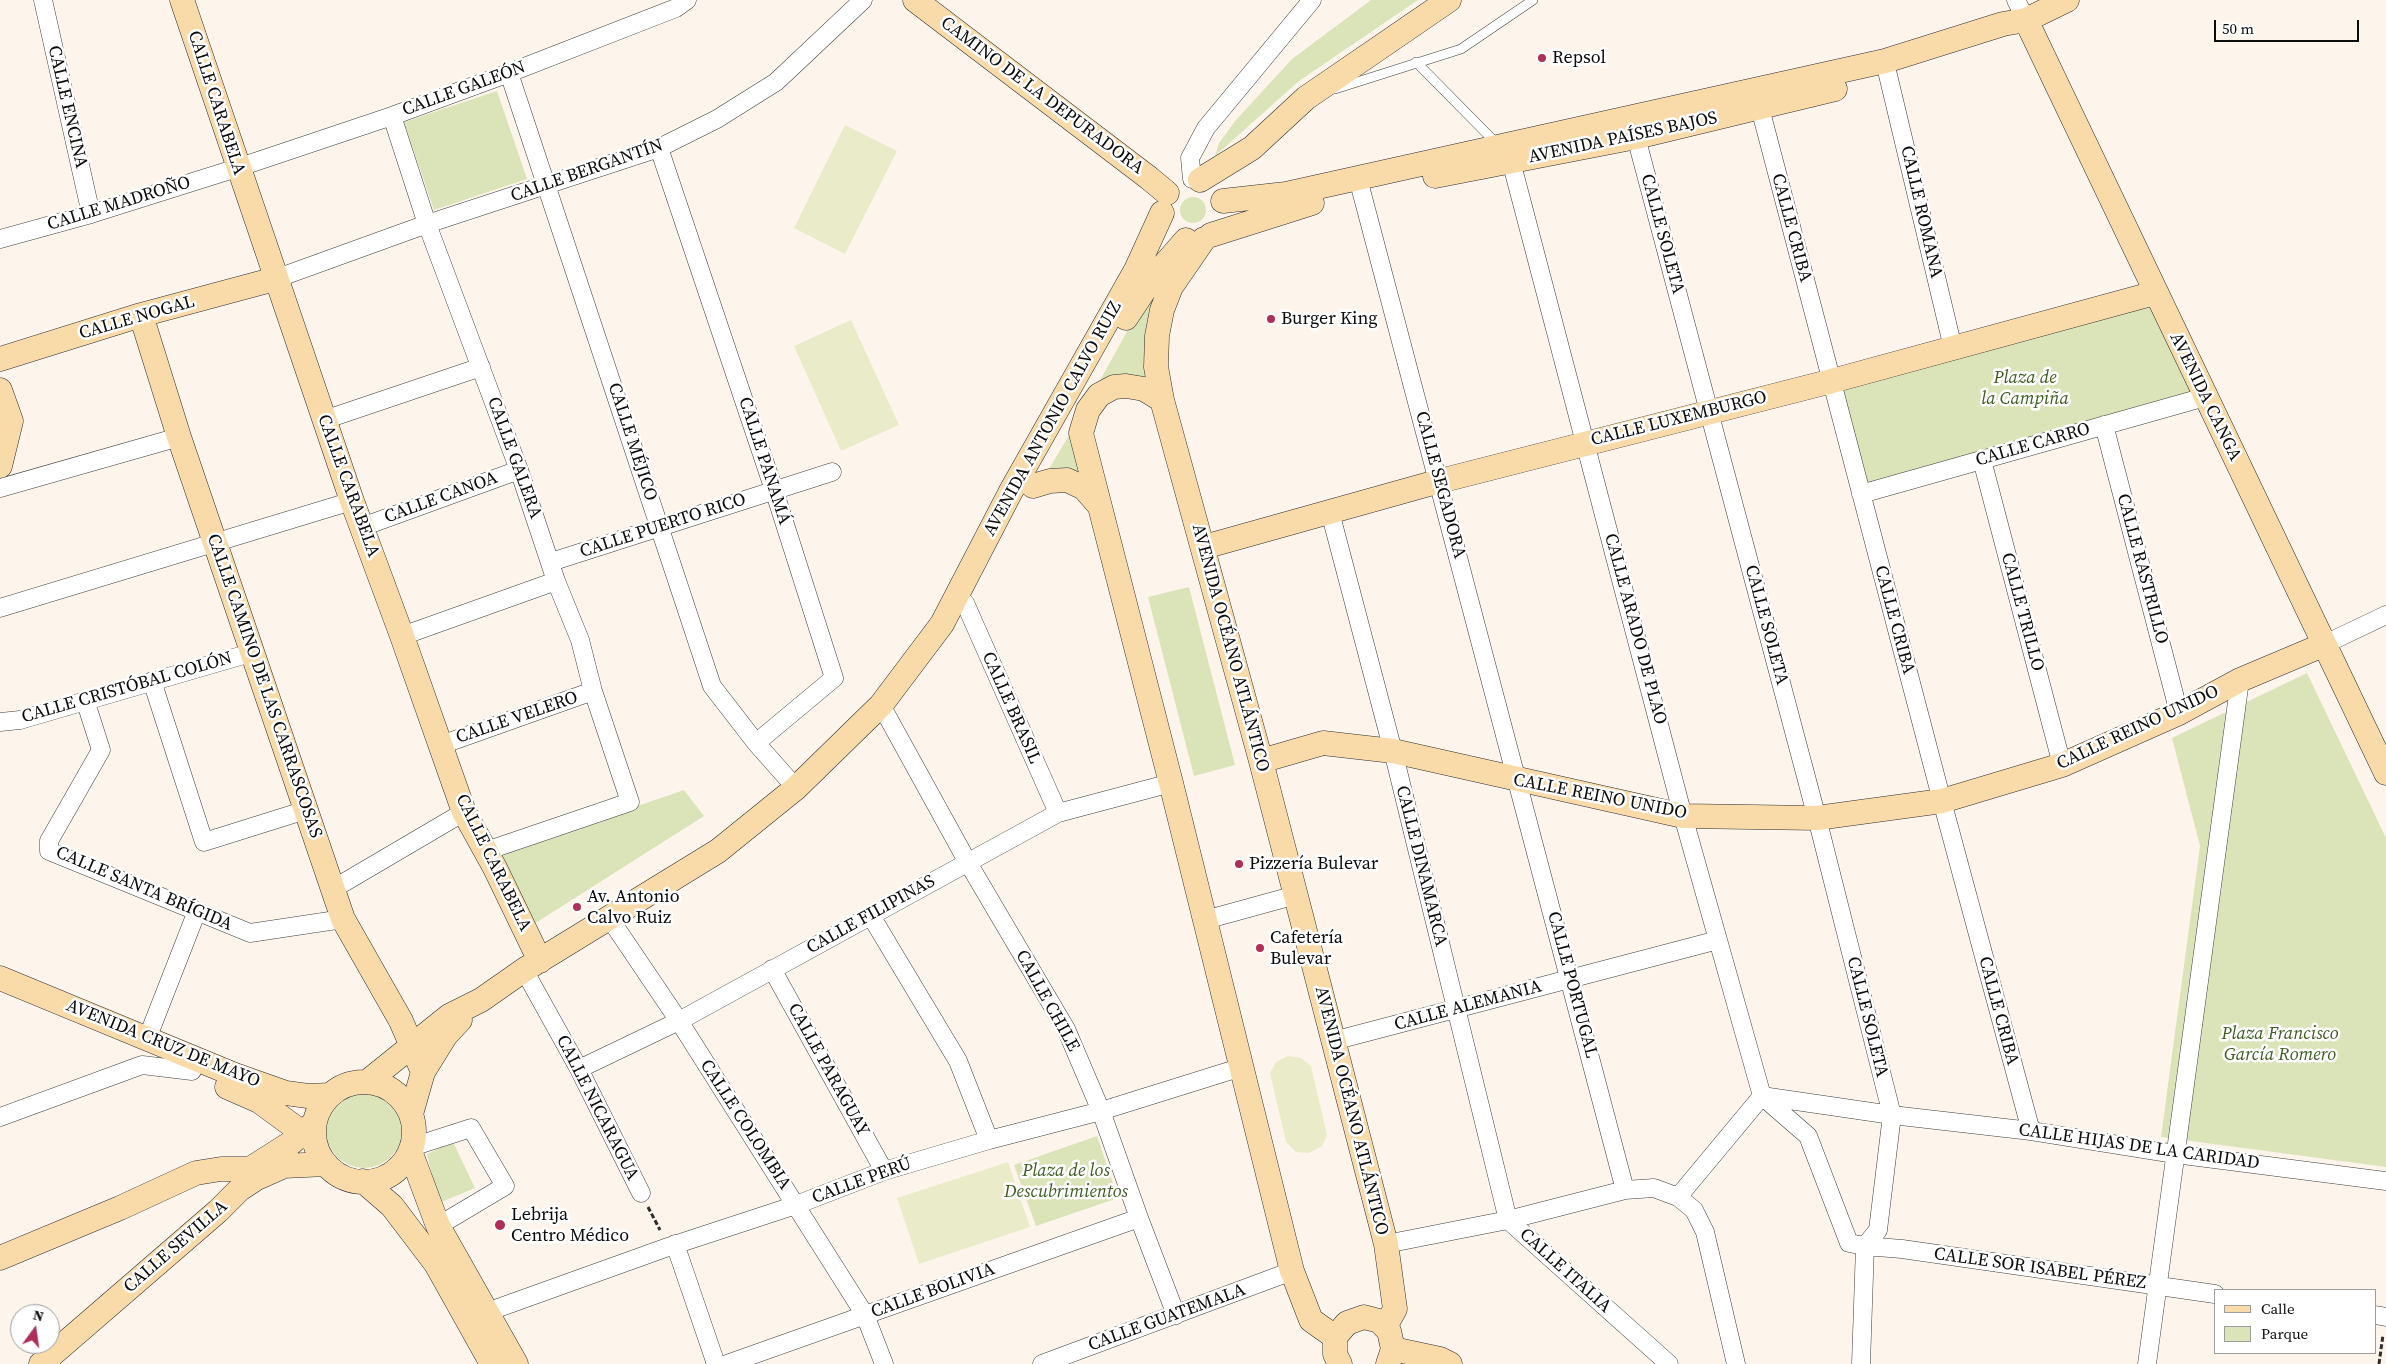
<!DOCTYPE html>
<html>
<head>
<meta charset="utf-8">
<style>
  body { margin:0 }
  #map { position:relative; width:2386px; height:1364px; overflow:hidden; background:#fdf5eb; font-family:"Source Serif 4",serif }
  canvas { display:block }
  .legend { position:absolute; left:2214px; top:1289px; width:162px; height:65px; box-sizing:border-box; background:#fff; border:1px solid #9d9d9d; margin:0; padding:6px 9px; list-style:none; font-size:15px; color:#0b0b0b }
  .legend li { display:flex; align-items:center; gap:10px; height:25px }
  .legend b { width:25px; border:1px solid #9d9d9d }
  .north { position:absolute; left:10px; top:1304px; width:50px; height:50px; box-sizing:border-box; background:#fff; border:1px solid #9d9d9d; border-radius:50%; rotate:14deg; font-size:14px; font-weight:700; line-height:20px; text-align:center; color:#0b0b0b }
  .north::after { content:''; display:block; margin:auto; width:18px; height:22px; background:#af2f58; clip-path:polygon(50% 0,100% 100%,50% 72%,0 100%) }
  .scale { position:absolute; left:2214px; top:20px; width:145px; height:22px; box-sizing:border-box; border:2px solid #0b0b0b; border-top:0; padding-left:6px; font-size:15px; line-height:18px; white-space:nowrap; color:#0b0b0b; -webkit-text-stroke:4px #fff; paint-order:stroke }
</style>
</head>
<body>
<div id="map">
<canvas width="2386" height="1364"></canvas>
<ul class="legend">
<li><b style="height:6px;background:#f9dbaa"></b>Calle</li>
<li><b style="height:14px;background:#dbe4b8"></b>Parque</li>
</ul>
<div class="north">N</div>
<div class="scale">50 m</div>
</div>
<script>
const context = document.querySelector('canvas').getContext('2d');
context.lineJoin = 'round';
function fill(path, color) {
  context.fillStyle = color;
  context.fill(path, 'evenodd');
}
function toPath(rows) {
  const path = new Path2D();
  for (const r of rows) {
    if (r.length === 3) {
      path.moveTo(r[0] + r[2], r[1]);
      path.arc(r[0], r[1], r[2], 0, 2 * Math.PI);
      continue;
    }
    path.moveTo(r[0], r[1]);
    for (let i = 2; i < r.length; i += 2) path.lineTo(r[i], r[i + 1]);
  }
  return path;
}
function strokePath(path, color, width, dash) {
  context.strokeStyle = color;
  context.lineWidth = width;
  context.lineCap = dash ? 'butt' : 'round';
  context.setLineDash(dash || []);
  context.stroke(path);
}
function label(font, color, halo, rows, align = 'center') {
  context.font = font + ' "Source Serif 4",serif';
  context.lineWidth = 5;
  context.setLineDash([]);
  context.textBaseline = 'middle';
  context.strokeStyle = halo;
  context.fillStyle = color;
  for (const [text, x, y, turn = 0] of rows) {
    context.save();
    context.translate(x, y);
    context.rotate((+turn || 0) * Math.PI / 180);
    context.textAlign = isNaN(turn) ? turn : align;
    if (halo) context.strokeText(text, 0, 0);
    context.fillText(text, 0, 0);
    context.restore();
  }
}
const green = toPath([
  [1371,0,1418,0,1299,81,1215,156,1219,143,1236,120,1292,59],
  [497,91,527,179,434,210,404,122],
  [1193,210,13],
  [1169,269,1150,381,1117,377,1099,382,1143,303],
  [2149,304,2194,395,1866,483,1842,387],
  [1071,432,1081,475,1049,469],
  [1189,587,1235,765,1194,776,1148,597],
  [2307,673,2386,838,2386,1167,2161,1137,2200,846,2172,738],
  [684,790,704,816,534,924,497,854],
  [364,1130,38],
  [1097,1136,1118,1198,1036,1226,1014,1165],
  [453,1142,475,1188,439,1203,427,1154]
]);
const pitch = toPath([
  [845,125,897,151,845,254,794,228],
  [851,320,899,425,841,451,794,346],
  [1288,1056,1301,1058,1311,1066,1327,1135,1322,1146,1309,1153,1296,1152,1286,1142,1270,1073,1276,1062],
  [1008,1162,1030,1227,919,1264,897,1198]
]);
const path = toPath([
  [648,1207,660,1230],
  [2379,1364,2383,1335]
]);
const lane = toPath([
  [1416,62,1498,145],
  [1335,89,1461,49,1533,0]
]);
const street = toPath([
  [43,0,91,214],
  [2016,0,2026,20],
  [509,73,712,686,756,743,796,788],
  [1888,75,1953,348],
  [1760,108,1942,801,2031,1131],
  [392,116,427,224,519,470,556,581,580,640,593,691,630,802,486,851],
  [1636,137,1817,818,1892,1115,2031,1131,2175,1154,2386,1181],
  [659,148,774,490,834,678,756,743],
  [1511,161,1683,816,1762,1096],
  [1192,179,1190,158,1206,128,1312,0],
  [1361,190,1625,1190],
  [0,239,91,214,237,168,392,116,509,73,676,8,687,0],
  [275,279,427,224,659,148,717,119,776,82,863,0],
  [324,420,481,367],
  [2104,425,2179,713],
  [1982,460,2062,765],
  [0,488,179,437],
  [1861,494,2205,397],
  [1330,512,1393,751,1508,1220,1625,1190,1654,1188,1678,1197,1694,1210,1705,1232,1736,1364],
  [362,527,519,470],
  [551,562,832,472],
  [965,603,1058,813],
  [0,608,352,501],
  [402,636,556,581],
  [2323,645,2386,615],
  [152,681,204,842,306,810],
  [85,700,101,750,49,841,49,851,250,933,343,919],
  [881,705,967,861,1066,1029,1101,1111,1139,1218,1176,1315],
  [0,722,20,720,254,652],
  [441,745,593,691],
  [333,889,464,812],
  [871,916,958,1061,989,1140],
  [610,919,679,1021,865,1315,884,1364],
  [1205,920,1296,895],
  [772,969,884,1171],
  [524,970,579,1069,641,1193],
  [147,1039,197,911],
  [1333,1041,1718,940],
  [579,1069,679,1021,1058,813,1171,783],
  [1762,1096,1892,1115,1878,1230,1865,1246,1849,1243,1808,1136,1762,1096],
  [0,1117,142,1065,192,1071],
  [412,1147,471,1128,505,1186,438,1226],
  [1678,1197,1762,1096],
  [675,1244,716,1364],
  [1386,1244,1508,1220,1669,1364],
  [487,1312,668,1247,796,1205,884,1171,989,1140,1101,1111,1242,1067],
  [2375,1315,2386,1317],
  [727,1364,1139,1218],
  [1042,1364,1292,1271],
  [1861,1364,1865,1246,1902,1249,2215,1294],
  [2147,1364,2240,680]
]);
const secondary = toPath([
  [182,0,352,501,402,636,464,812,495,868,540,961],
  [915,0,1149,178,1167,193],
  [2026,20,2386,773],
  [1435,176,1636,137,1835,89],
  [1200,180,1252,148,1306,98,1449,0],
  [1223,201,1286,194,1885,61,2003,24,2026,20,2067,0],
  [1211,235,1312,203],
  [141,315,179,437,343,919,401,1021,423,1072],
  [1126,318,1151,280,1186,240],
  [0,359,141,315,275,279],
  [0,390,11,421,0,466],
  [1162,400,1156,367,1157,336,1162,310,1171,287,1204,239],
  [1033,486,1050,481,1067,480,1084,488,1098,504],
  [1204,547,1440,481,1832,381,2155,293],
  [1261,761,1323,743,1393,751,1683,816,1817,818,1942,801,2062,765,2179,713,2240,680,2323,645],
  [0,978,235,1075,286,1093,308,1096,330,1095],
  [367,1082,449,1016,481,1000,524,970,718,851,796,788,881,705,942,624,1011,491,1136,270,1162,213],
  [364,1132,50],
  [227,1087,259,1101,315,1142],
  [411,1114,423,1072,446,1035,460,1020],
  [410,1151,438,1226,516,1364],
  [363,1181,392,1206,436,1264,492,1364],
  [0,1258,120,1208,196,1173,221,1169,250,1169,291,1143,314,1123],
  [1335,1337,1311,1320,1292,1271,1171,783,1081,433,1088,410,1099,395,1114,387,1126,386,1144,389,1162,400,1261,761,1386,1244,1395,1309,1385,1327],
  [1393,1349,1440,1359,1450,1364],
  [41,1364,218,1211,240,1189,257,1178,284,1166,326,1164],
  [1340,1364,1335,1354,1335,1337,1347,1323,1364,1317,1379,1321,1389,1331,1393,1349,1388,1364]
]);
const markers = [
  [1542,58,5,"#af2f58"],
  [1271,319,5,"#af2f58"],
  [1239,864,5,"#af2f58"],
  [577,907,5,"#af2f58"],
  [1260,948,5,"#af2f58"],
  [500,1225,6,"#af2f58"]
];
const poiNames = [
  ["Repsol",1552,58],
  ["Burger King",1281,319],
  ["Pizzería Bulevar",1249,864],
  ["Av. Antonio",587,897],
  ["Calvo Ruiz",587,918],
  ["Cafetería",1270,938],
  ["Bulevar",1270,959],
  ["Lebrija",511,1215],
  ["Centro Médico",511,1236]
];
const streetNames = [
  ["CALLE GALEÓN",464,89,-20],
  ["CAMINO DE LA DEPURADORA",1042,96,37],
  ["CALLE CARABELA",216,103,72],
  ["CALLE ENCINA",67,107,77],
  ["AVENIDA PAÍSES BAJOS",1623,138,-12],
  ["CALLE BERGANTÍN",587,171,-19],
  ["CALLE MADROÑO",119,204,-17],
  ["CALLE ROMANA",1921,212,77],
  ["CALLE CRIBA",1791,228,75],
  ["CALLE SOLETA",1662,234,75],
  ["CALLE NOGAL",137,318,-16],
  ["AVENIDA CANGA",2205,397,64],
  ["AVENIDA ANTONIO CALVO RUIZ",1053,419,-61],
  ["CALLE LUXEMBURGO",1679,419,-14],
  ["CALLE MÉJICO",632,442,72],
  ["CALLE CARRO",2033,445,-16],
  ["CALLE GALERA",514,458,70],
  ["CALLE PANAMÁ",764,461,72],
  ["CALLE SEGADORA",1440,485,75],
  ["CALLE CARABELA",348,486,70],
  ["CALLE CANOA",441,498,-20],
  ["CALLE PUERTO RICO",663,526,-18],
  ["CALLE RASTRILLO",2142,569,75],
  ["CALLE TRILLO",2022,612,75],
  ["CALLE CRIBA",1894,620,75],
  ["CALLE SOLETA",1766,625,75],
  ["CALLE ARADO DE PLAO",1635,629,75],
  ["AVENIDA OCÉANO ATLÁNTICO",1230,648,75],
  ["CALLE CAMINO DE LAS CARRASCOSAS",264,686,71],
  ["CALLE CRISTÓBAL COLÓN",127,688,-16],
  ["CALLE BRASIL",1011,708,66],
  ["CALLE VELERO",517,718,-19],
  ["CALLE REINO UNIDO",2138,728,-25],
  ["CALLE REINO UNIDO",1600,797,11],
  ["CALLE CARABELA",493,863,64],
  ["CALLE DINAMARCA",1421,866,76],
  ["CALLE SANTA BRÍGIDA",144,889,23],
  ["CALLE FILIPINAS",871,915,-29],
  ["CALLE PORTUGAL",1572,985,75],
  ["CALLE CHILE",1047,1001,61],
  ["CALLE ALEMANIA",1468,1006,-15],
  ["CALLE CRIBA",1998,1011,75],
  ["CALLE SOLETA",1867,1017,76],
  ["AVENIDA CRUZ DE MAYO",163,1044,22],
  ["CALLE PARAGUAY",828,1070,61],
  ["CALLE NICARAGUA",597,1108,63],
  ["AVENIDA OCÉANO ATLÁNTICO",1351,1111,76],
  ["CALLE COLOMBIA",745,1125,57],
  ["CALLE HIJAS DE LA CARIDAD",2139,1147,8],
  ["CALLE PERÚ",862,1181,-20],
  ["CALLE SEVILLA",176,1247,-41],
  ["CALLE SOR ISABEL PÉREZ",2040,1269,8],
  ["CALLE ITALIA",1565,1271,42],
  ["CALLE BOLIVIA",933,1291,-20],
  ["CALLE GUATEMALA",1167,1318,-20]
];
const parkNames = [
  ["Plaza de",2025,378],
  ["la Campiña",2025,399],
  ["Plaza Francisco",2280,1034],
  ["García Romero",2280,1055],
  ["Plaza de los",1066,1171],
  ["Descubrimientos",1066,1192]
];
fill(green, '#dbe4b8');
fill(pitch, '#eaecc9');
strokePath(lane, '#3e3e3e', 10);
strokePath(street, '#3e3e3e', 19);
strokePath(secondary, '#2d2d2d', 25);
strokePath(path, '#2d2d2d', 3, [5, 2.5]);
strokePath(lane, '#fff', 9);
strokePath(street, '#fff', 18);
strokePath(secondary, '#f9dbaa', 24);
for (const [x, y, r, color] of markers) {
  const dot = new Path2D();
  dot.arc(x, y, r, 0, 2 * Math.PI);
  context.fillStyle = color;
  context.fill(dot);
  strokePath(dot, '#fff', 2);
}
label('18px', '#0b0b0b', '#fff', poiNames, 'left');
label('18px', '#0b0b0b', '#fff', streetNames);
label('italic 18px', '#3e5d21', '#fff', parkNames);
</script>
</body>
</html>
